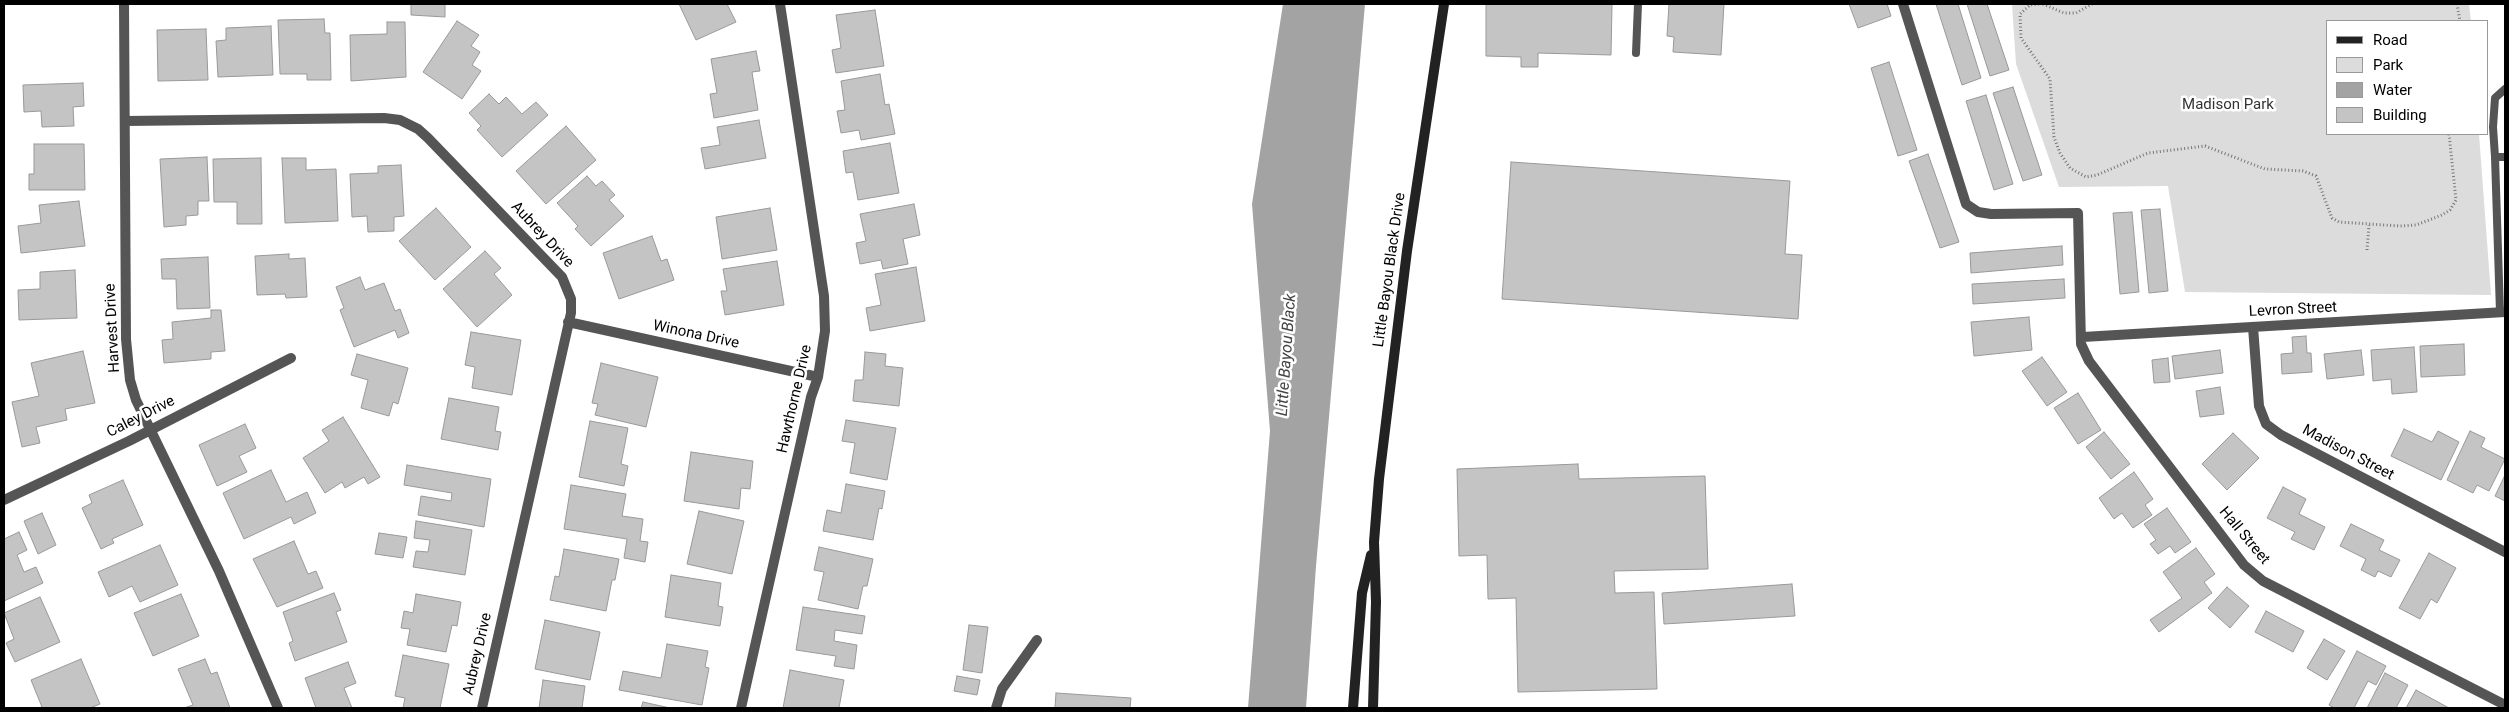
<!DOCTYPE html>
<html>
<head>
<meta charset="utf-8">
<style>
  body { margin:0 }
  #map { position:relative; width:2509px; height:712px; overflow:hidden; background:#fff; font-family:Roboto,sans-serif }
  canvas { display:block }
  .frame { position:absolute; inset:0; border:5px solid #000; pointer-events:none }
  .legend { position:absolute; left:2326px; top:20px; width:162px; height:115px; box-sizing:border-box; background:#fff; border:1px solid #999; margin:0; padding:6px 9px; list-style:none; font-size:15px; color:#000 }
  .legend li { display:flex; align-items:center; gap:10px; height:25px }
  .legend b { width:25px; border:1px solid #999 }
</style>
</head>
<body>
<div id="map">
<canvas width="2509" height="712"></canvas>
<div class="frame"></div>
<ul class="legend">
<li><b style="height:6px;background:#222"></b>Road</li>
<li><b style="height:14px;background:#dcdcdc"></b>Park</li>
<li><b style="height:14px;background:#a3a3a3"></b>Water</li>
<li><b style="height:14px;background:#c4c4c4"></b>Building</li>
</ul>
</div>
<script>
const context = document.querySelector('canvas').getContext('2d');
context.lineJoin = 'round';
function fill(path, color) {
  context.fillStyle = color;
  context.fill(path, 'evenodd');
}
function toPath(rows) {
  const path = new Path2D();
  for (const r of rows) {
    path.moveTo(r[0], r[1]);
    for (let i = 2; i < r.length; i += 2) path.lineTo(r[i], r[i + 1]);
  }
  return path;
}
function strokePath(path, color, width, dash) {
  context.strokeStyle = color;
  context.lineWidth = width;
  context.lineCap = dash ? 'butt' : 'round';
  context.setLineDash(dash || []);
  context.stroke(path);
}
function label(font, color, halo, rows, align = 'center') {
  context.font = font + ' Roboto,sans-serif';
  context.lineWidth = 5;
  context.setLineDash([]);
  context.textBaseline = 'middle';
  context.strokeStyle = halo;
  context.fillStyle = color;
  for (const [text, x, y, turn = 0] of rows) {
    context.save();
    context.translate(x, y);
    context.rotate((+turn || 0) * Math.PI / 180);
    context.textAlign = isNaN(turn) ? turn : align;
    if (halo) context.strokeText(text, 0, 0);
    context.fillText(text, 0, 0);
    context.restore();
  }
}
const green = toPath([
  [2012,4,2469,4,2471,21,2328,21,2328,134,2479,134,2491,295,2185,292,2168,186,2059,187,2016,64]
]);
const water = toPath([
  [1283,4,1365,4,1316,566,1306,708,1248,708,1270,431,1252,204]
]);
const building = toPath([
  [411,4,445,4,445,17,411,15,411,4],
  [679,4,727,4,736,22,696,40,679,4],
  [1486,4,1612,4,1611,55,1538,53,1538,67,1521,67,1521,57,1486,56,1486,4],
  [1669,4,1724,4,1721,55,1673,52,1674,37,1667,36,1669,4],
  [1849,4,1887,4,1891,16,1858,28,1849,4],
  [1936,4,1958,4,1981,78,1962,85,1936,4],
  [1967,4,1987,4,2009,70,1990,76,1967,4],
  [875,10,884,66,836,73,832,50,841,48,836,15,875,10],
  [324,19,325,33,330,33,331,80,307,80,307,74,280,74,278,20,324,19],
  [457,21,479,35,471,46,480,52,472,65,481,71,462,99,423,72,457,21],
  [387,22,405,22,406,77,351,81,350,35,387,34,387,22],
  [271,26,273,75,218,77,216,41,226,40,226,28,271,26],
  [206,29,208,80,158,81,157,30,206,29],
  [756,51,760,71,752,72,758,110,714,118,710,94,717,93,711,59,756,51],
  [1889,62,1917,150,1898,156,1871,68,1889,62],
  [880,74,885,105,889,104,895,134,861,140,859,130,841,133,837,111,845,110,841,81,880,74],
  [83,83,84,106,73,107,74,126,42,127,41,111,24,112,23,85,83,83],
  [2013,87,2042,175,2023,181,1993,93,2013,87],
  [489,94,499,104,506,97,522,114,536,102,548,115,502,157,477,130,481,126,469,113,489,94],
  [1986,95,2013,184,1994,190,1966,101,1986,95],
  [759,120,766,158,705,169,701,148,720,145,717,127,759,120],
  [566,126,596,160,546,204,516,171,566,126],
  [890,143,899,193,858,200,853,172,846,173,843,151,890,143],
  [34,144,84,144,85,190,29,190,29,174,34,174,34,144],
  [1928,154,1959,242,1940,248,1909,161,1928,154],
  [207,157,209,201,198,201,198,215,186,216,186,225,164,227,160,159,207,157],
  [261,158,262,224,237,224,237,202,214,202,213,159,261,158],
  [282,158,306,158,306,170,336,169,338,221,285,223,282,158],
  [1511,162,1790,181,1785,254,1802,255,1798,319,1502,299,1511,162],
  [401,165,404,216,394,217,394,231,368,232,367,216,352,217,350,174,378,173,378,166,401,165],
  [587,176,596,186,602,181,615,195,609,200,624,216,591,246,575,229,578,226,557,203,587,176],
  [79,201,85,246,21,253,18,226,41,223,39,205,79,201],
  [914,204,920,235,903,239,908,264,883,269,881,260,860,264,856,243,866,241,860,214,914,204],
  [436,208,471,247,435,280,399,241,436,208],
  [770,208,777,250,722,259,716,217,770,208],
  [2160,209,2168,291,2149,293,2141,210,2160,209],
  [2132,212,2139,292,2120,294,2113,213,2132,212],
  [652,236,661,261,667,259,674,280,619,299,603,253,652,236],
  [2062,246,2063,265,1971,273,1970,253,2062,246],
  [485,251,501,268,494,274,512,295,477,327,443,289,485,251],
  [289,254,289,259,305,258,307,297,286,298,285,294,257,295,255,256,289,254],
  [208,257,210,308,177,309,176,279,162,279,161,259,208,257],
  [777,261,784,305,725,315,721,291,727,291,723,269,777,261],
  [916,267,925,321,870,331,866,308,881,305,875,274,916,267],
  [75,270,77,318,19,320,18,290,40,289,40,272,75,270],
  [360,277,365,290,384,283,395,311,400,309,409,333,398,338,395,330,354,347,340,310,344,308,336,287,360,277],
  [2064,279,2065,298,1973,304,1972,284,2064,279],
  [211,310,221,310,225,351,211,352,211,359,164,363,162,340,173,339,172,322,211,318,211,310],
  [2029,317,2032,350,1974,356,1971,322,2029,317],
  [471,332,521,340,512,395,472,388,475,367,465,365,471,332],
  [2306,336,2307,353,2311,353,2312,372,2282,374,2281,354,2293,353,2292,337,2306,336],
  [2464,344,2465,375,2421,377,2420,346,2464,344],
  [2414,347,2417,392,2392,394,2391,379,2373,381,2371,350,2414,347],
  [2220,350,2223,373,2175,379,2172,356,2220,350],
  [2361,350,2364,375,2327,379,2324,354,2361,350],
  [83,351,95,403,65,409,67,420,36,427,40,443,22,447,12,402,39,396,31,363,83,351],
  [865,352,886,354,885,366,903,368,899,406,853,401,855,380,863,380,865,352],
  [357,354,408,368,398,404,393,402,389,416,361,408,368,380,351,375,357,354],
  [2042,357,2067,392,2047,406,2022,371,2042,357],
  [2168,358,2170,382,2154,383,2152,360,2168,358],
  [601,363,658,377,646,427,595,415,598,404,592,403,601,363],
  [2220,387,2224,414,2200,417,2196,391,2220,387],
  [2078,393,2101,430,2078,444,2054,408,2078,393],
  [449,398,499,407,495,431,501,432,498,450,441,439,449,398],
  [343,417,380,477,368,484,364,477,345,488,342,482,325,493,303,458,329,441,322,430,343,417],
  [846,420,896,428,887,480,850,473,855,443,842,441,846,420],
  [590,421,628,428,621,464,628,466,624,486,579,477,590,421],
  [245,424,256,448,239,456,247,472,217,486,199,445,245,424],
  [2404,429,2432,442,2438,431,2459,442,2441,480,2391,456,2404,429],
  [2470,431,2485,438,2481,447,2505,459,2489,491,2477,485,2473,493,2447,480,2470,431],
  [2104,432,2130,464,2111,479,2086,447,2104,432],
  [2233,433,2259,458,2227,490,2202,464,2233,433],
  [691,452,753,461,750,489,741,488,739,509,684,501,691,452],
  [1578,464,1579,479,1705,476,1708,569,1614,571,1615,593,1654,592,1657,689,1518,692,1516,598,1488,599,1487,555,1459,556,1457,469,1578,464],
  [407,465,491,479,484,527,418,515,421,496,451,501,452,493,404,485,407,465],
  [271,470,286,502,307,492,316,513,294,524,291,517,244,539,223,493,271,470],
  [2134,472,2153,499,2145,505,2152,515,2133,528,2122,513,2114,519,2099,498,2134,472],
  [2505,475,2505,501,2495,496,2505,475],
  [123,480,143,525,112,539,114,543,101,549,82,508,92,503,89,495,123,480],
  [846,484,885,491,882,509,879,508,873,540,823,531,827,510,841,513,846,484],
  [571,485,626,494,622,516,643,519,640,541,648,542,645,562,624,558,627,539,564,529,571,485],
  [2283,487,2306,499,2299,514,2325,527,2314,550,2291,539,2295,532,2267,518,2283,487],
  [2167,508,2191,542,2175,553,2170,546,2158,554,2150,544,2156,540,2144,524,2167,508],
  [699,511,744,521,732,574,687,564,699,511],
  [42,513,56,545,38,554,24,521,42,513],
  [416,521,472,530,465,575,413,567,416,551,428,552,430,540,414,538,416,521],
  [2351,524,2384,540,2379,550,2400,560,2391,577,2378,571,2375,577,2361,570,2366,559,2340,546,2351,524],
  [19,532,27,550,17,555,24,572,36,567,43,583,4,601,4,539,19,532],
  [379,533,407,537,403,558,375,554,379,533],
  [294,541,308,574,316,571,323,588,277,607,253,559,294,541],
  [160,545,178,585,140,602,132,586,109,597,98,572,160,545],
  [819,547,873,559,867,586,863,586,858,609,818,600,824,572,814,570,819,547],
  [2196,548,2215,574,2204,582,2212,593,2159,632,2150,620,2182,598,2163,572,2196,548],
  [564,549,619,559,615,580,612,580,606,611,550,600,555,576,559,577,564,549],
  [2429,553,2456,568,2437,603,2431,599,2420,619,2399,608,2429,553],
  [671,575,721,583,718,606,723,607,720,626,665,617,671,575],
  [1792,584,1795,616,1664,624,1662,593,1792,584],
  [2227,587,2249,606,2230,628,2208,608,2227,587],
  [334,593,341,610,336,612,347,642,295,661,289,643,293,641,283,612,334,593],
  [181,594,199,636,153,656,134,613,181,594],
  [416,594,461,602,457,626,452,625,446,652,407,645,410,629,401,628,404,611,413,613,416,594],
  [40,597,60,642,15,662,6,643,14,639,4,613,40,597],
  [803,607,865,616,862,634,835,630,834,641,857,645,854,669,834,666,836,656,796,650,803,607],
  [2266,611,2304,631,2293,652,2255,632,2266,611],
  [545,620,600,632,590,680,535,669,545,620],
  [969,625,988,627,982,673,963,670,969,625],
  [2324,639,2345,651,2327,680,2307,668,2324,639],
  [667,644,708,651,705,667,709,668,702,705,619,690,623,671,661,678,667,644],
  [2357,651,2386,666,2376,685,2368,681,2354,708,2334,708,2329,705,2357,651],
  [403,655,449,664,440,708,403,708,405,698,395,696,403,655],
  [81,659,100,704,90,708,38,708,42,707,31,680,81,659],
  [205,659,211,674,217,672,230,708,184,708,193,705,178,669,205,659],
  [348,662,356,683,344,688,352,708,316,708,305,678,348,662],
  [790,670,844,680,839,708,783,708,790,670],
  [2385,673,2408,685,2396,708,2367,708,2385,673],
  [957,676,980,680,977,695,954,691,957,676],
  [543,680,585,686,582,708,539,708,543,680],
  [2416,690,2449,708,2406,708,2416,690],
  [1056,693,1131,698,1130,708,1055,708,1056,693],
  [643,702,670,708,641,708,643,702]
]);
const path = toPath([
  [2039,4,2030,5,2020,14,2021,38,2050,79,2054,137,2060,153,2070,168,2086,177,2097,175,2148,153,2205,146,2265,169,2303,171,2316,176,2332,218,2339,222,2400,226,2416,225,2442,215,2450,210,2456,200,2449,134],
  [2043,4,2064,13,2076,13,2092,4],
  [2457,4,2460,21],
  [2367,250,2369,225]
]);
const service = toPath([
  [1636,53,1638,4],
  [2505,89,2495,98,2493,127,2495,157,2505,157],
  [2495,157,2500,312]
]);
const minor = toPath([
  [124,4,126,339,130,380,136,400,219,571,278,708],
  [1903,4,1966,204,1978,212,1991,214,2078,213,2081,344,2089,361,2244,565,2263,581,2505,705],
  [125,121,384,118,400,120,418,129,428,138,562,277,571,299,571,313,482,708],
  [568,322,818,377],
  [2253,327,2259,406,2266,424,2281,435,2505,552],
  [2083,337,2505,312],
  [4,500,129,441,291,358],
  [741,708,811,397,818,377,825,331,824,296,780,4],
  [996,708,1002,689,1037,640]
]);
const secondary = toPath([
  [1353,708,1362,593,1371,555],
  [1373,708,1376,602,1374,542,1379,479,1407,251,1444,4]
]);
const parkNames = [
  ["Madison Park",2228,105]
];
const streetNames = [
  ["Aubrey Drive",542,235,47],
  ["Little Bayou Black Drive",1390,270,-82],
  ["Levron Street",2293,310,-3],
  ["Harvest Drive",113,328,-93],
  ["Winona Drive",696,335,12],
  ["Hawthorne Drive",795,399,-77],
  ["Caley Drive",141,417,-27],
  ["Madison Street",2348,453,28],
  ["Hall Street",2244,536,50],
  ["Aubrey Drive",478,654,-77]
];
const waterNames = [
  ["Little Bayou Black",1287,355,-86]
];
fill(green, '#dcdcdc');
fill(water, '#a3a3a3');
fill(building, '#c4c4c4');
strokePath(building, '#999', 1);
strokePath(path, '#777', 3, [1, 2.5]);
strokePath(service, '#555', 8);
strokePath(minor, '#555', 10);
strokePath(secondary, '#222', 10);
label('15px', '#333', '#fff', parkNames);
label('15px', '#000', '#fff', streetNames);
label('italic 16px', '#444', '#fff', waterNames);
</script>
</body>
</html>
